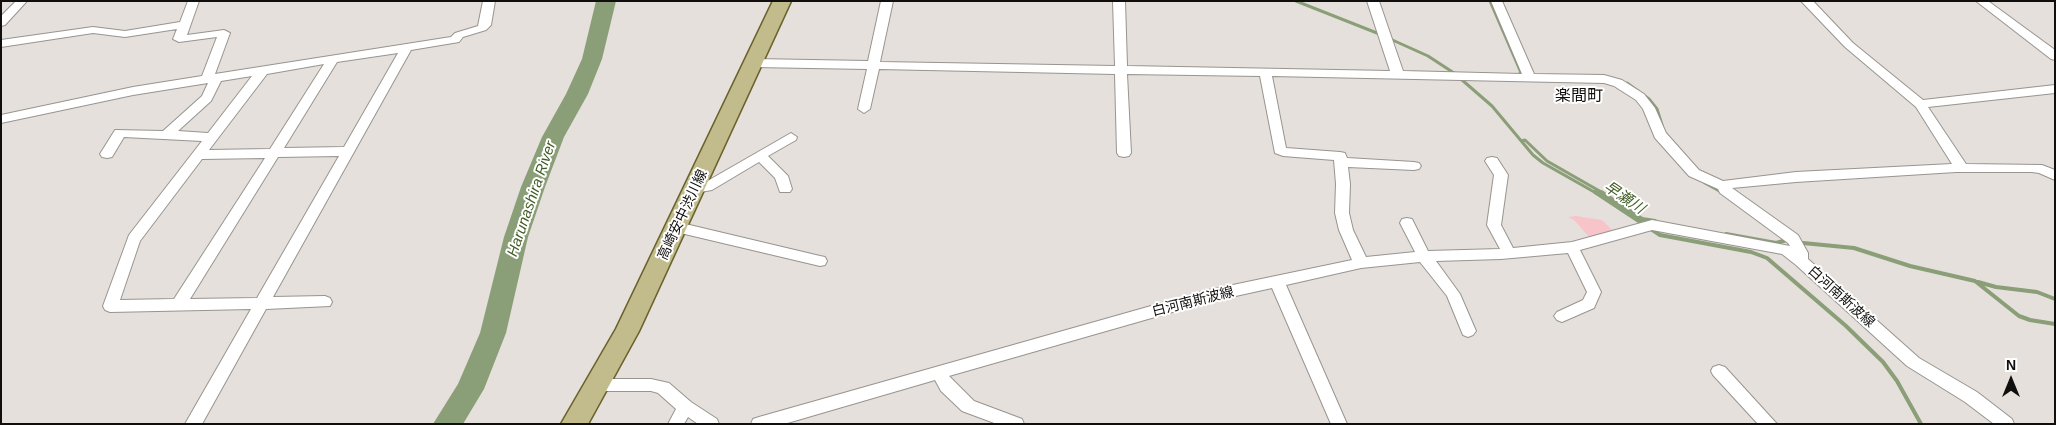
<!DOCTYPE html>
<html>
<head>
<meta charset="utf-8">
<style>
  body { margin:0 }
  #map { position:relative; width:2056px; height:425px; overflow:hidden; background:#e5e0db; font-family:Arial,sans-serif }
  canvas { display:block }
  .frame { position:absolute; inset:0; border:2px solid #100f0d; pointer-events:none }
  .north { position:absolute; left:1986px; top:355px; width:50px; height:50px; -webkit-text-stroke:4px #fff; paint-order:stroke; rotate:0deg; font-size:14px; font-weight:700; line-height:20px; text-align:center; color:#100f0d }
  .north::after { content:''; display:block; margin:auto; width:18px; height:22px; background:#100f0d; clip-path:polygon(50% 0,100% 100%,50% 72%,0 100%) }
</style>
</head>
<body>
<div id="map">
<canvas width="2056" height="425"></canvas>
<div class="frame"></div>
<div class="north">N</div>
</div>
<script>
const context = document.querySelector('canvas').getContext('2d');
context.lineJoin = 'round';
function fill(path, color) {
  context.fillStyle = color;
  context.fill(path, 'evenodd');
}
function toPath(rows) {
  const path = new Path2D();
  for (const r of rows) {
    path.moveTo(r[0], r[1]);
    for (let i = 2; i < r.length; i += 2) path.lineTo(r[i], r[i + 1]);
  }
  return path;
}
function strokePath(path, color, width, dash) {
  context.strokeStyle = color;
  context.lineWidth = width;
  context.lineCap = dash ? 'butt' : 'round';
  context.setLineDash(dash || []);
  context.stroke(path);
}
function label(font, color, halo, rows, align = 'center') {
  context.font = font + ' Arial,"Noto Sans JP",sans-serif';
  context.lineWidth = 4;
  context.setLineDash([]);
  context.textBaseline = 'middle';
  context.strokeStyle = halo;
  context.fillStyle = color;
  for (const [text, x, y, turn = 0] of rows) {
    context.save();
    context.translate(x, y);
    context.rotate((+turn || 0) * Math.PI / 180);
    context.textAlign = isNaN(turn) ? turn : align;
    if (halo) context.strokeText(text, 0, 0);
    context.fillText(text, 0, 0);
    context.restore();
  }
}
const green = toPath([
  [1576,216,1602,220,1614,232,1590,238,1574,220,1568,217]
]);
const streamFar1 = toPath([
  [1296,1,1382,35],
  [1490,1,1522,75,1519,74],
  [1388,38,1428,56,1454,73,1492,106,1533,155,1543,163,1596,193],
  [1627,83,1649,99,1657,109,1662,125],
  [1521,141,1525,140,1547,161,1603,193],
  [1705,183,1723,193]
]);
const stream = toPath([
  [1595,192,1660,235,1751,252,1767,258,1846,326,1883,362,1897,381,1921,424],
  [1601,192,1642,219,1655,221],
  [1721,192,1723,193],
  [1726,234,1776,243,1787,240],
  [1803,243,1854,248,1910,266,1975,281,2019,316,2030,320,2055,324],
  [1978,282,1996,287,2037,292,2055,299]
]);
const river = toPath([
  [596,1,616,1,602,59,588,94,564,137,545,187,528,237,506,333,484,389,463,424,433,424,458,384,480,333,504,237,521,187,542,137,566,94,582,59,596,1]
]);
const minor = toPath([
  [16,1,27,1,5,25,1,26,1,16,16,1],
  [188,1,199,1,187,35,224,30,230,33,215,74,451,37,455,33,478,26,483,1,495,1,491,25,486,30,463,37,459,42,411,50,273,297,325,296,330,298,332,302,330,306,266,309,202,424,185,424,251,309,110,312,105,310,103,306,129,235,202,141,124,137,112,157,107,158,102,157,100,154,115,130,163,131,202,96,208,83,133,95,1,123,1,115,133,87,202,76,217,37,179,42,173,39,177,29,125,37,93,33,1,47,1,40,93,27,125,31,180,22,188,1],
  [398,53,344,147,284,148,337,62,398,53],
  [324,64,270,149,209,150,267,74,324,64],
  [252,76,208,133,178,131,211,101,221,81,252,76],
  [339,156,257,298,190,299,278,157,339,156],
  [265,158,174,299,120,300,140,241,202,159,265,158],
  [881,1,893,1,880,62,1115,66,1113,1,1125,1,1127,66,1390,71,1367,1,1379,1,1403,71,1522,74,1491,1,1502,1,1534,74,1604,75,1622,80,1644,94,1655,108,1666,133,1699,170,1723,181,1796,172,1952,164,1916,107,1845,47,1801,1,1813,1,1853,43,1923,100,2055,85,2055,93,1928,107,1966,164,2042,165,2055,170,2055,180,2039,173,2032,172,1956,172,1796,182,1732,188,1798,235,1808,253,1808,259,1919,358,1977,392,2012,419,2014,424,1994,424,1965,402,1907,366,1796,265,1782,254,1652,230,1580,250,1601,292,1594,308,1562,322,1557,320,1554,316,1557,312,1583,300,1587,292,1568,253,1501,259,1436,261,1460,294,1476,331,1473,335,1468,337,1463,335,1447,296,1420,262,1361,268,1286,285,1347,424,1331,424,1272,288,1204,303,949,376,974,401,1022,419,1024,424,997,424,962,411,941,391,935,380,784,424,751,424,753,419,759,417,1204,291,1352,260,1339,230,1335,213,1336,184,1334,160,1283,156,1275,153,1260,76,1127,74,1131,153,1129,156,1124,157,1119,156,1117,153,1115,74,879,69,870,109,864,113,858,109,867,69,754,67,748,63,754,59,868,61,881,1],
  [1272,76,1604,83,1614,86,1636,100,1643,109,1655,138,1689,176,1718,189,1720,193,1788,243,1790,246,1652,220,1572,242,1513,248,1501,225,1508,175,1497,158,1492,157,1487,158,1485,161,1494,175,1487,225,1500,249,1428,251,1412,219,1407,218,1402,219,1400,223,1415,252,1366,257,1353,230,1349,213,1350,184,1348,167,1414,170,1419,169,1421,166,1419,163,1414,162,1347,158,1345,153,1340,152,1286,148,1272,76],
  [1976,1,1988,1,2055,50,2055,60,2051,59,1976,1],
  [791,133,797,137,796,140,768,156,788,176,792,189,790,192,780,192,775,178,759,162,712,190,695,193,690,191,688,188,690,185,704,183,791,133],
  [677,222,820,256,825,257,827,261,825,265,820,266,672,231,670,227,672,223,677,222],
  [1719,365,1725,367,1777,424,1758,424,1713,375,1711,371,1713,367,1719,365],
  [598,379,651,379,669,383,691,402,717,419,719,424,698,424,688,417,684,424,668,424,676,409,658,393,651,391,598,391,592,390,590,385,592,380,598,379]
]);
const primary = toPath([
  [773,1,791,1,639,331,588,424,561,424,616,329,773,1]
]);
const streetNames = [
  ["高崎安中渋川線",683,215,-65],
  ["白河南斯波線",1841,297,42],
  ["白河南斯波線",1193,302,-14]
];
const waterNames = [
  ["早瀬川",1624,198,34],
  ["Harunashira River",532,199,-71]
];
const quarterNames = [
  ["楽間町",1579,97]
];
fill(green, '#f7c4c9');
strokePath(streamFar1, '#8a9e77', 3);
strokePath(stream, '#8a9e77', 4);
fill(river, '#8a9e77');
strokePath(minor, '#98948f', 2);
strokePath(primary, '#6a622c', 3);
fill(minor, '#fff');
fill(primary, '#c2bb8b');
label('14px', '#100f0d', '#fff', streetNames);
label('italic 15px', '#435e25', '#fff', waterNames);
label('16px', '#100f0d', '#fff', quarterNames);
</script>
</body>
</html>
